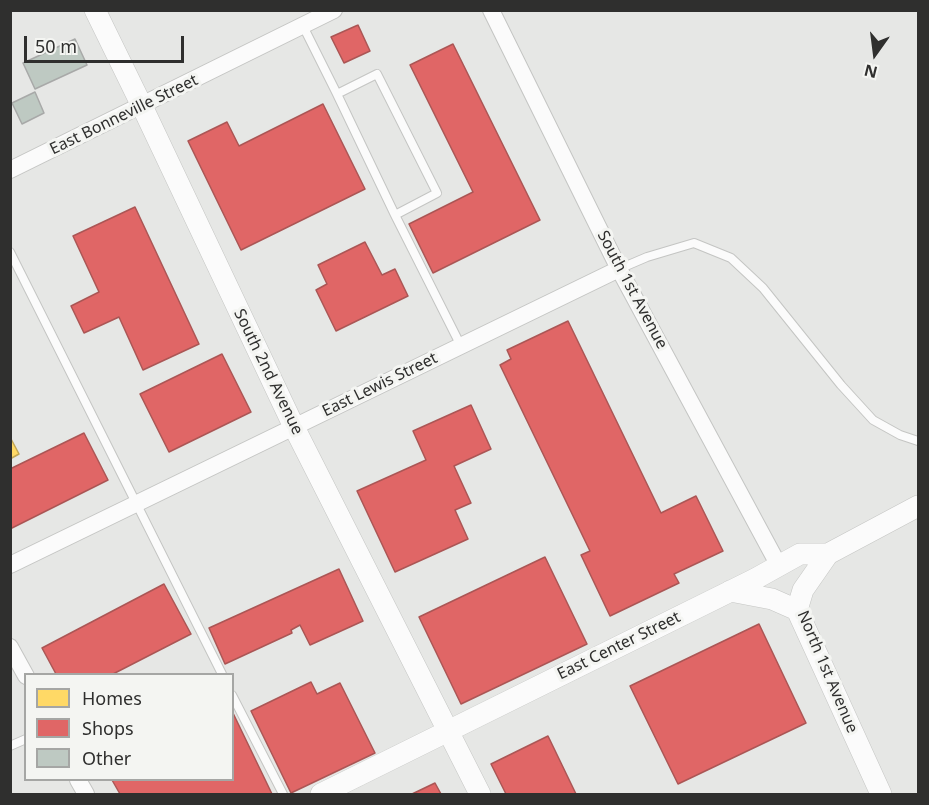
<!DOCTYPE html>
<html>
<head>
<meta charset="utf-8">
<style>
  body { margin:0 }
  #map { position:relative; width:929px; height:805px; overflow:hidden; background:#e6e7e5; font-family:"Noto Sans",sans-serif }
  canvas { display:block }
  .frame { position:absolute; inset:0; border:12px solid #2f2f2e; pointer-events:none }
  .legend { position:absolute; left:24px; top:673px; width:210px; height:108px; box-sizing:border-box; background:#f4f5f2; border:2px solid #a5a6a4; margin:0; padding:8px 10px; list-style:none; font-size:18px; color:#2f2f2e }
  .legend li { display:flex; align-items:center; gap:12px; height:30px }
  .legend b { width:30px; border:2px solid #a5a6a4 }
  .north { position:absolute; left:845px; top:24px; width:60px; height:60px; -webkit-text-stroke:4px #f4f5f2; paint-order:stroke; rotate:194deg; font-size:16px; font-weight:700; line-height:24px; text-align:center; color:#2f2f2e }
  .north::after { content:''; display:block; margin:auto; width:21px; height:27px; background:#2f2f2e; clip-path:polygon(50% 0,100% 100%,50% 72%,0 100%) }
  .scale { position:absolute; left:24px; top:36px; width:160px; height:27px; box-sizing:border-box; border:3px solid #2f2f2e; border-top:0; padding-left:8px; font-size:18px; line-height:21px; white-space:nowrap; color:#2f2f2e; -webkit-text-stroke:4px #f4f5f2; paint-order:stroke }
</style>
</head>
<body>
<div id="map">
<canvas width="929" height="805"></canvas>
<div class="frame"></div>
<ul class="legend">
<li><b style="height:16px;background:#ffd966"></b>Homes</li>
<li><b style="height:16px;background:#e06666"></b>Shops</li>
<li><b style="height:16px;background:#bec9c2"></b>Other</li>
</ul>
<div class="north">N</div>
<div class="scale">50 m</div>
</div>
<script>
const context = document.querySelector('canvas').getContext('2d');
context.lineJoin = 'round';
function fill(path, color) {
  context.fillStyle = color;
  context.fill(path, 'evenodd');
}
function toPath(rows) {
  const path = new Path2D();
  for (const r of rows) {
    path.moveTo(r[0], r[1]);
    for (let i = 2; i < r.length; i += 2) path.lineTo(r[i], r[i + 1]);
  }
  return path;
}
function strokePath(path, color, width, dash) {
  context.strokeStyle = color;
  context.lineWidth = width;
  context.lineCap = dash ? 'butt' : 'round';
  context.setLineDash(dash || []);
  context.stroke(path);
}
function label(font, color, halo, rows, align = 'center') {
  context.font = font + ' "Noto Sans",sans-serif';
  context.lineWidth = 6;
  context.setLineDash([]);
  context.textBaseline = 'middle';
  context.strokeStyle = halo;
  context.fillStyle = color;
  for (const [text, x, y, turn = 0] of rows) {
    context.save();
    context.translate(x, y);
    context.rotate((+turn || 0) * Math.PI / 180);
    context.textAlign = isNaN(turn) ? turn : align;
    if (halo) context.strokeText(text, 0, 0);
    context.fillText(text, 0, 0);
    context.restore();
  }
}
const homes = toPath([
  [10,437,19,454,10,459,10,437]
]);
const shops = toPath([
  [358,25,370,51,344,63,331,37,358,25],
  [453,44,540,220,433,273,409,224,473,192,410,65,453,44],
  [323,104,365,189,241,250,188,141,227,122,239,146,323,104],
  [135,207,199,344,143,370,119,317,84,333,71,306,99,292,73,236,135,207],
  [365,242,382,275,395,269,408,296,336,331,316,290,327,284,318,265,365,242],
  [568,321,661,513,696,496,723,551,674,574,679,583,610,616,581,555,590,551,500,365,511,359,507,350,568,321],
  [222,354,251,412,169,452,140,394,222,354],
  [471,405,491,449,454,466,471,503,455,510,468,539,395,572,357,491,426,460,413,431,471,405],
  [84,433,108,480,10,529,10,469,84,433],
  [545,557,587,644,461,704,419,617,545,557],
  [339,569,363,621,310,645,300,625,291,630,292,633,225,664,209,628,339,569],
  [164,584,191,634,113,674,56,674,42,648,164,584],
  [759,624,806,723,678,784,630,686,759,624],
  [311,682,317,694,340,683,375,753,291,793,251,711,311,682],
  [232,711,272,794,120,794,112,780,232,780,232,711],
  [548,736,576,794,506,794,491,764,548,736],
  [435,783,441,794,412,794,435,783]
]);
const building = toPath([
  [75,39,87,65,35,89,23,63,75,39],
  [35,92,44,113,22,124,12,103,35,92]
]);
const service = toPath([
  [303,26,337,94],
  [395,215,437,193,377,74,337,94,395,215,461,346],
  [10,252,222,674],
  [619,269,647,257,694,243,731,258,763,288,841,385,873,420,900,435,918,441],
  [232,695,283,794],
  [10,746,26,739]
]);
const minor = toPath([
  [491,10,619,269,779,566],
  [10,170,334,10],
  [10,565,619,269],
  [10,647,26,676],
  [78,780,86,794]
]);
const tertiary = toPath([
  [95,10,142,106,294,427,480,794],
  [828,554,803,590,797,610,881,794],
  [730,591,772,599,797,610],
  [321,794,755,579,800,554,828,554,918,506]
]);
const streetNames = [
  ["East Bonneville Street",124,115,-26],
  ["South 1st Avenue",632,290,62],
  ["South 2nd Avenue",268,372,64],
  ["East Lewis Street",380,385,-26],
  ["East Center Street",619,646,-26],
  ["North 1st Avenue",827,672,67]
];
fill(homes, '#ffd966');
strokePath(homes, '#c1a655', 1.5);
fill(shops, '#e06666');
strokePath(shops, '#ab5655', 1.5);
fill(building, '#bec9c2');
strokePath(building, '#a8a9a8', 1.5);
strokePath(service, '#c4c5c3', 10);
strokePath(minor, '#c4c5c3', 18);
strokePath(tertiary, '#c4c5c3', 22);
strokePath(service, '#fbfbfb', 8);
strokePath(minor, '#fbfbfb', 16);
strokePath(tertiary, '#fbfbfb', 21);
label('16px', '#2f2f2e', '#f4f5f2', streetNames);
</script>
</body>
</html>
